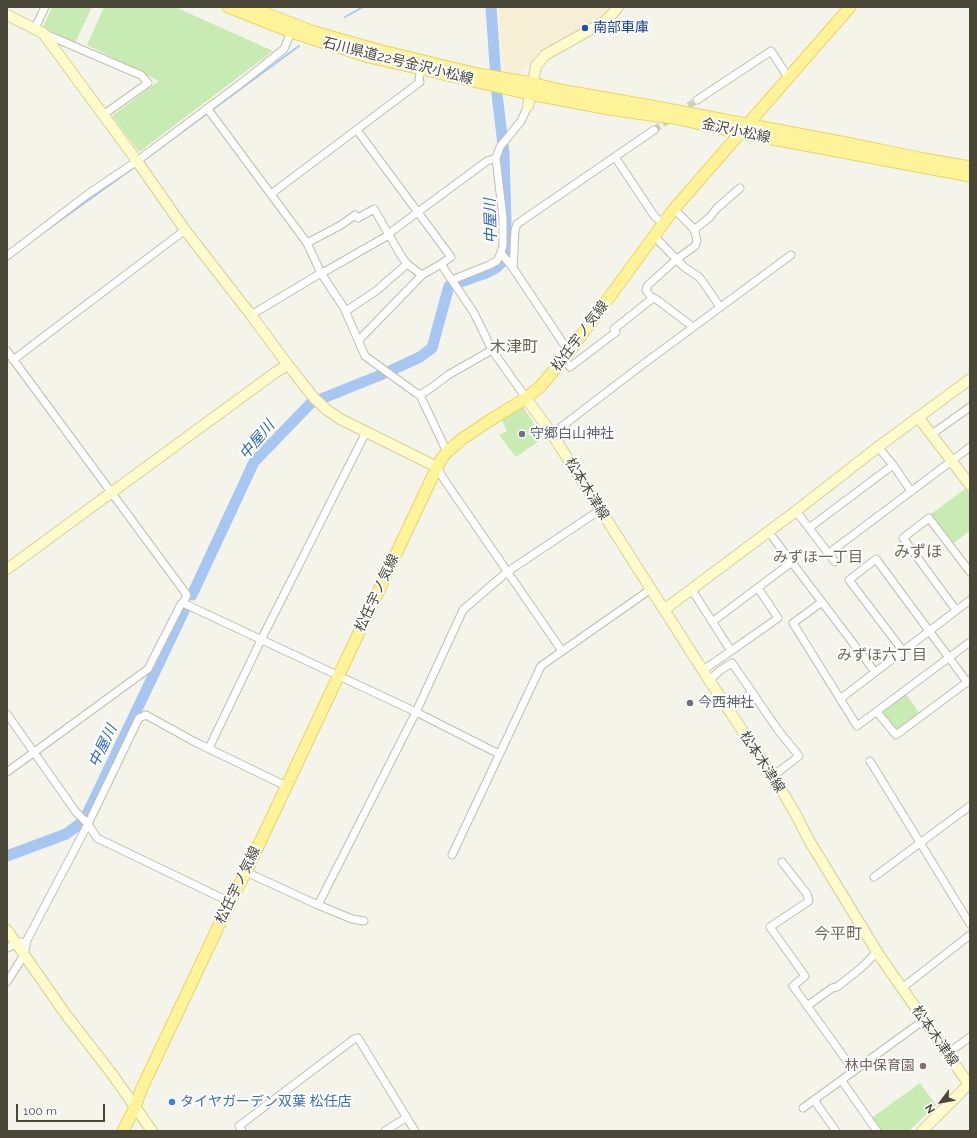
<!DOCTYPE html>
<html>
<head>
<meta charset="utf-8">
<style>
  body { margin:0 }
  #map { position:relative; width:977px; height:1138px; overflow:hidden; background:#f5f4ea; font-family:Raleway,sans-serif }
  canvas { display:block }
  .frame { position:absolute; inset:0; border:8px solid #4a4638; pointer-events:none }
  .north { position:absolute; left:921px; top:1082px; width:40px; height:40px; -webkit-text-stroke:3px #fff; paint-order:stroke; rotate:238deg; font-size:11px; font-weight:700; line-height:16px; text-align:center; color:#4a4638 }
  .north::after { content:''; display:block; margin:auto; width:14px; height:18px; background:#4a4638; clip-path:polygon(50% 0,100% 100%,50% 72%,0 100%) }
  .scale { position:absolute; left:16px; top:1104px; width:89px; height:18px; box-sizing:border-box; border:2px solid #4a4638; border-top:0; padding-left:5px; font-size:12px; line-height:14px; white-space:nowrap; color:#4a4638; -webkit-text-stroke:3px #fff; paint-order:stroke }
</style>
</head>
<body>
<div id="map">
<canvas width="977" height="1138"></canvas>
<div class="frame"></div>
<div class="north">N</div>
<div class="scale">100 m</div>
</div>
<script>
const context = document.querySelector('canvas').getContext('2d');
context.lineJoin = 'round';
function fill(path, color) {
  context.fillStyle = color;
  context.fill(path, 'evenodd');
}
function toPath(rows) {
  const path = new Path2D();
  for (const r of rows) {
    path.moveTo(r[0], r[1]);
    for (let i = 2; i < r.length; i += 2) path.lineTo(r[i], r[i + 1]);
  }
  return path;
}
function strokePath(path, color, width, dash) {
  context.strokeStyle = color;
  context.lineWidth = width;
  context.lineCap = dash ? 'butt' : 'round';
  context.setLineDash(dash || []);
  context.stroke(path);
}
function label(font, color, halo, rows, align = 'center') {
  context.font = font + ' Raleway,"Noto Sans JP",sans-serif';
  context.lineWidth = 4;
  context.setLineDash([]);
  context.textBaseline = 'middle';
  context.strokeStyle = halo;
  context.fillStyle = color;
  for (const [text, x, y, turn = 0] of rows) {
    context.save();
    context.translate(x, y);
    context.rotate((+turn || 0) * Math.PI / 180);
    context.textAlign = isNaN(turn) ? turn : align;
    if (halo) context.strokeText(text, 0, 0);
    context.fillText(text, 0, 0);
    context.restore();
  }
}
const commercial = toPath([
  [498,7,610,7,603,17,538,52,530,65,517,75,503,71]
]);
const green = toPath([
  [52,7,92,7,75,43,43,27],
  [104,7,175,7,273,51,139,152,112,116,159,81,87,45],
  [517,407,524,408,543,438,516,457,499,435,507,431,501,418],
  [966,488,970,493,970,531,952,544,931,514],
  [906,694,919,713,896,730,881,712],
  [920,1083,936,1105,909,1131,880,1131,870,1119]
]);
const stream = toPath([
  [345,17,363,7],
  [212,110,299,46],
  [144,160,208,113],
  [44,232,136,166]
]);
const river = toPath([
  [390,371,420,357,432,348,449,286,486,273,496,268,501,263,507,255,504,153,497,94,491,7],
  [192,595,254,462,311,403,383,374],
  [7,856,66,834,81,823,87,814,186,607]
]);
const streetTunnel = toPath([
  [654,130,697,100]
]);
const street = toPath([
  [35,28,45,7],
  [43,33,129,70,141,75,148,83,103,115],
  [697,100,771,51,788,77],
  [528,106,521,121,500,147,496,158,503,218,503,245,501,253,513,268,569,352],
  [207,108,307,243,321,273,344,308,365,356,416,393,420,395,447,452],
  [357,130,451,257,441,264],
  [615,157,655,217,663,223],
  [271,194,420,82,419,79,421,69],
  [674,209,692,227,695,232,697,241,695,246,677,259,648,285,646,290,651,297,656,299,693,327],
  [694,230,710,217,716,209,740,188],
  [654,236,684,267,699,277,703,282,720,307],
  [307,243,341,225,355,215,358,218,374,209,400,254,407,264],
  [7,256,88,194,137,161,244,81,284,49,291,32],
  [513,268,515,230,517,224,654,130],
  [452,280,487,266,497,261,501,253],
  [346,311,376,291,407,264,422,275],
  [251,315,321,273,324,272,387,236,391,232,487,161,496,158],
  [614,329,653,298],
  [359,340,422,275,441,264,474,313,492,350,526,398],
  [7,351,187,595,183,603,181,604,148,669,7,772],
  [563,359,570,367,616,332],
  [13,360,185,230],
  [420,395,434,386,448,375,492,350],
  [552,434,642,365,791,255],
  [932,434,970,407],
  [878,447,893,465,911,491],
  [437,467,443,478,562,651],
  [796,511,835,562],
  [809,528,893,465],
  [768,531,875,672],
  [829,553,970,447],
  [692,590,731,651],
  [822,602,793,623,857,726,970,642],
  [183,603,416,712,499,754],
  [956,610,903,538,929,518,970,572],
  [712,622,792,562],
  [903,651,849,580,876,559,967,682],
  [703,670,731,651,778,618,758,588],
  [709,680,722,669,732,663,778,730,799,756,773,776],
  [840,699,970,600],
  [728,709,752,693],
  [877,712,896,735,970,680],
  [7,714,76,812,88,824,97,838,230,902],
  [209,748,261,640,366,432],
  [870,761,970,924],
  [452,855,541,666,651,589],
  [782,862,807,894,809,901,770,927,805,976,793,986,854,1071],
  [246,872,318,905,352,919,364,921],
  [874,877,970,806],
  [318,905,416,712,463,610,507,572,600,510],
  [7,948,21,942],
  [7,982,24,955,27,940,88,824,139,718,146,715,195,742,286,786],
  [902,988,970,935],
  [807,1006,832,988,837,987,861,968,877,952],
  [947,1054,970,1037],
  [842,1081,877,1131],
  [814,1100,836,1131],
  [803,1108,924,1020],
  [242,1131,239,1126,354,1039,358,1038,415,1131],
  [385,1131,407,1117]
]);
const secondary = toPath([
  [7,15,43,33,137,161,185,230,251,315,288,365,314,398,326,409,340,419,437,467],
  [528,106,536,66,545,55,606,21,618,7],
  [526,398,552,434,709,680,779,786,795,813,810,842,879,955,970,1086],
  [918,417,970,485],
  [7,569,276,372,288,365],
  [665,609,796,511,878,447,970,379],
  [7,930,64,1012,112,1074,152,1131],
  [922,1131,970,1083]
]);
const primary = toPath([
  [228,7,291,32,369,57,530,94,609,109,644,114,674,118,741,133,970,176],
  [249,7,314,32,382,51,478,74,532,83,560,90,651,106,851,144,919,158,970,167],
  [123,1131,135,1107,141,1090,230,902,246,872,437,467,442,458,447,452,462,439,495,417,526,398,541,386,569,352,674,209,850,7]
]);
const markers = [
  [585,28,4,"#1a4fb4"],
  [522,434,4,"#6b7280"],
  [690,703,4,"#6b7280"],
  [923,1066,4,"#8d6e63"],
  [172,1102,4,"#3f7fe0"]
];
const transitNames = [
  ["南部車庫",593,28]
];
const streetNames = [
  ["石川県道22号金沢小松線",398,61,14],
  ["金沢小松線",736,131,12],
  ["松任宇ノ気線",580,336,-53],
  ["松本木津線",587,489,58],
  ["松任宇ノ気線",377,593,-65],
  ["松本木津線",762,762,57],
  ["松任宇ノ気線",238,885,-64],
  ["松本木津線",935,1036,55]
];
const worshipNames = [
  ["守郷白山神社",530,434],
  ["今西神社",698,703]
];
const educationNames = [
  ["林中保育園",915,1066]
];
const shopNames = [
  ["タイヤガーデン双葉 松任店",180,1102]
];
const waterNames = [
  ["中屋川",491,221,-92],
  ["中屋川",257,440,-50],
  ["中屋川",103,746,-64]
];
const neighbourhoodNames = [
  ["みずほ一丁目",818,557],
  ["みずほ六丁目",882,655]
];
const quarterNames = [
  ["木津町",514,347],
  ["みずほ",918,552],
  ["今平町",838,934]
];
fill(commercial, '#f7eed6');
fill(green, '#c8eab3');
strokePath(stream, '#a7c7f2', 2);
strokePath(river, '#a7c7f2', 11);
strokePath(streetTunnel, '#d3d1c6', 7, [7, 3.5]);
strokePath(street, '#c1bead', 9);
strokePath(secondary, '#d6d09a', 12);
strokePath(primary, '#e6d568', 13);
strokePath(street, '#fff', 7);
strokePath(secondary, '#fffbcb', 10);
strokePath(primary, '#fff39a', 11);
for (const [x, y, r, color] of markers) {
  const dot = new Path2D();
  dot.arc(x, y, r, 0, 2 * Math.PI);
  context.fillStyle = color;
  context.fill(dot);
  strokePath(dot, '#fff', 1.5);
}
label('14px', '#164399', '#fff', transitNames, 'left');
label('14px', '#4a4638', '#fff', streetNames);
label('14px', '#5b616d', '#fff', worshipNames, 'left');
label('14px', '#785e54', '#fff', educationNames, 'right');
label('14px', '#366cbe', '#fff', shopNames, 'left');
label('italic 15px', '#2e67b9', '#fff', waterNames);
label('15px', '#6d664f', '#fff', neighbourhoodNames);
label('16px', '#6d664f', '#fff', quarterNames);
</script>
</body>
</html>
